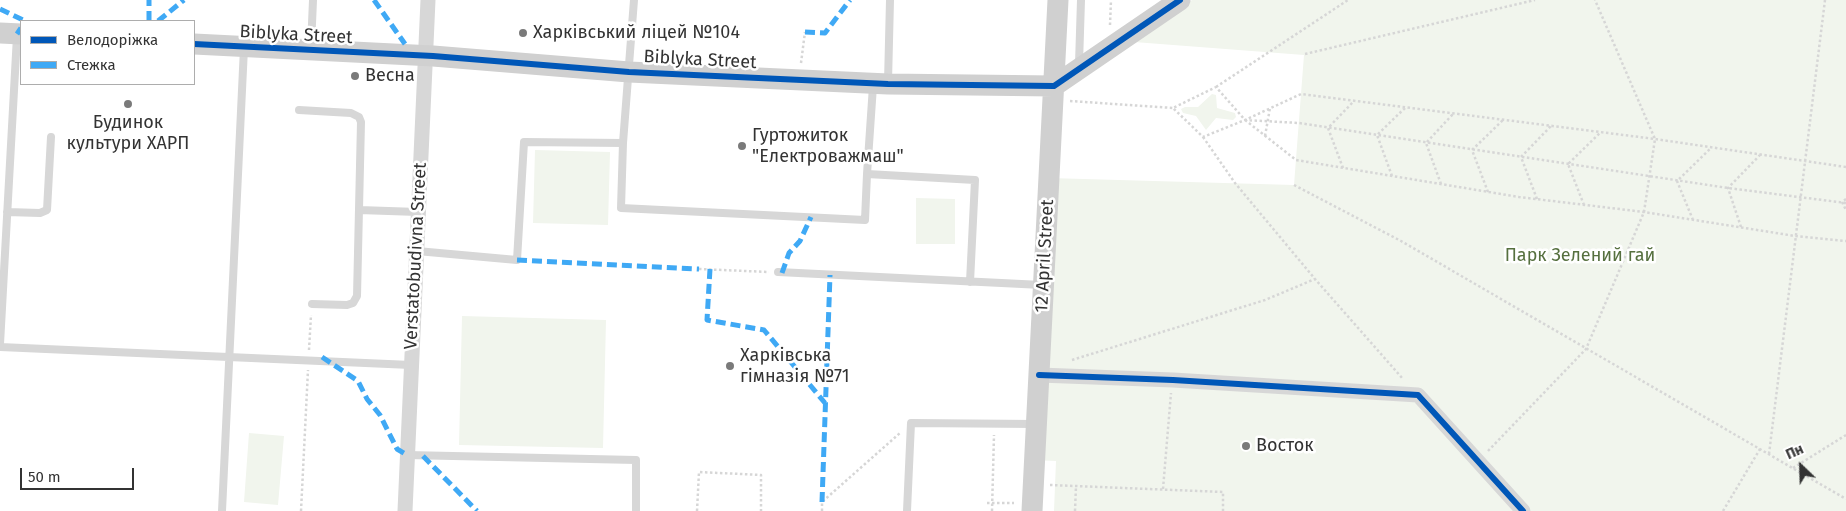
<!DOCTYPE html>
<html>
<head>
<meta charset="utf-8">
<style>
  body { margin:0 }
  #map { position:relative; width:1846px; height:511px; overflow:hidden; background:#fff; font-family:"Fira Sans",sans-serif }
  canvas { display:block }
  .legend { position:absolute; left:20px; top:20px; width:175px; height:65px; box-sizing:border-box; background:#fff; border:1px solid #adadad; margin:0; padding:6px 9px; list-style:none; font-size:15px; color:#333 }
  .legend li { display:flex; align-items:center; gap:10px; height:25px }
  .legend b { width:25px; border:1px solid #adadad }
  .north { position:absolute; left:1776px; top:441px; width:50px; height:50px; -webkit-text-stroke:4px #fff; paint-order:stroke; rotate:336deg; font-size:14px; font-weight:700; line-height:20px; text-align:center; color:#333 }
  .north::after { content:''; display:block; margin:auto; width:18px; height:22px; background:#333; clip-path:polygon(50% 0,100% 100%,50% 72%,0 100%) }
  .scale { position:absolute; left:20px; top:468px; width:114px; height:22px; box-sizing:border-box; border:2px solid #333; border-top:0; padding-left:6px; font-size:15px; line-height:18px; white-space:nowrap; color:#333; -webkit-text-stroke:4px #fff; paint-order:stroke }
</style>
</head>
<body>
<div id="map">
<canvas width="1846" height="511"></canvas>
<ul class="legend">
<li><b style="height:6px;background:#0057b8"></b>Велодоріжка</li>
<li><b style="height:6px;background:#3fa9f5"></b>Стежка</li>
</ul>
<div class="north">Пн</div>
<div class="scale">50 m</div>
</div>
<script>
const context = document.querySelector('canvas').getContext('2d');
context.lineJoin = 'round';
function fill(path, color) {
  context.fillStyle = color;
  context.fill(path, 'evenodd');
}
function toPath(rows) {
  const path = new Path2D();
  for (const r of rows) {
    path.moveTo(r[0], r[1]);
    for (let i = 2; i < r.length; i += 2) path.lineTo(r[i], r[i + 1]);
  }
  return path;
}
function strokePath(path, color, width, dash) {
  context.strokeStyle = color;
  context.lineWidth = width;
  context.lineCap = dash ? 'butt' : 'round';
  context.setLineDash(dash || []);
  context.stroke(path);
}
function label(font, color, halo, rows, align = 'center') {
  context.font = font + ' "Fira Sans",sans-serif';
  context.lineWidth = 5;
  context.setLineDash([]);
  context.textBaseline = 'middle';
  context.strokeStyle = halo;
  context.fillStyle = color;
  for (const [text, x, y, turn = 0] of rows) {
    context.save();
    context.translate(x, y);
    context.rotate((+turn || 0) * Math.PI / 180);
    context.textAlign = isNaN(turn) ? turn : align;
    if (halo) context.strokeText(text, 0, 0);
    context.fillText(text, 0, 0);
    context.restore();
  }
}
const green = toPath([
  [1192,0,1846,0,1846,511,1054,511,1056,461,1033,460,1049,178,1294,185,1304,55,1134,42],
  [1212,94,1216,95,1217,108,1235,113,1236,117,1233,120,1216,118,1206,130,1196,116,1183,113,1181,109,1185,107,1198,107],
  [535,150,610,152,608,225,533,223],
  [916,198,955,199,955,244,916,244],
  [462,316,606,320,603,448,459,445],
  [249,433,284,436,278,505,244,502]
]);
const path = toPath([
  [1110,25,1111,0],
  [1305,54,1535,0],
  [801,63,805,32],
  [1216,87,1348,0],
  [1070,101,1173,108],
  [1245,120,1296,160,1519,197,1644,212,1795,236,1846,241],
  [1265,136,1270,108],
  [1203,137,1235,183,1315,279,1403,379],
  [1846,167,1655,139,1301,94,1245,120,1203,137,1173,108,1216,87,1245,120,1299,123,1728,188,1846,203],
  [1343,168,1328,128,1354,101],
  [1392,176,1377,135,1406,107],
  [1441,184,1426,143,1453,114],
  [1294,185,1401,241,1846,499],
  [1488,192,1472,150,1503,120],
  [1537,199,1521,157,1551,126],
  [1846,199,1842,202,1846,210],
  [1584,205,1568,164,1601,132],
  [1693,220,1677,181,1711,148],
  [1741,227,1728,188,1760,155],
  [699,269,769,272],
  [309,350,311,315],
  [1072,360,1265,300,1315,279],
  [1488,451,1586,349,1644,212,1655,139,1595,0],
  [1769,454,1825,0],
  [1793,468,1846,435],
  [1050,485,1223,492,1223,511],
  [1163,489,1171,393],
  [987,503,1014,503],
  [301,511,308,370],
  [697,511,699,472,761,475,761,511],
  [822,511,822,502,900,433],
  [992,511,994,435],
  [1075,511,1076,486],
  [1723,511,1760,449]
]);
const lane = toPath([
  [311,47,313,0],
  [1079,64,1081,0],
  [888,82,890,0],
  [873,86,867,174,975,180,970,282],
  [299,110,351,113,359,117,361,122,357,296,353,303,347,305,312,304],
  [623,143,621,208,865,220,867,174],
  [359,210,418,212],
  [7,212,40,213,47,210,51,137],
  [417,251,517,260,524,142,623,143,634,0],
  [778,272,1042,285],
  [0,344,17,36],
  [0,347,411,365],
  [407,455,636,460,636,511],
  [222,511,244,48],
  [907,511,911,423,1035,424]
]);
const street = toPath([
  [1039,375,1173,380,1418,395,1523,511],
  [405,511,428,0]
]);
const secondary = toPath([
  [0,33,21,34],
  [194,44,433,56,629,72,888,84,1054,86,1180,0],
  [1032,511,1058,0]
]);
const quiet = toPath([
  [374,0,405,44],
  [0,9,25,21],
  [149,21,149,0],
  [158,21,184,0],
  [805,32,825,33,850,0],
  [17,34,21,28],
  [517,260,699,269],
  [710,269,707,320,764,330,825,403],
  [782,273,789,253,800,241,811,217],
  [322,357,358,381,367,399,380,415,397,449,407,455],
  [423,456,477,511],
  [822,502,830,275]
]);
const cycleway = toPath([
  [194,44,433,56,629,72,888,84,1054,86,1180,0],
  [1039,375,1173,380,1418,395,1523,511]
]);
const markers = [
  [523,33,5,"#7a7a7a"],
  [355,76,5,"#7a7a7a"],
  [128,104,5,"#7a7a7a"],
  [742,146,5,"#7a7a7a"],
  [730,366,5,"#7a7a7a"],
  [1246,446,5,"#7a7a7a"]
];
const poiNames = [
  ["Харківський ліцей №104",533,33],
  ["Весна",365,76],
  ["Будинок",128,123,"center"],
  ["культури ХАРП",128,144,"center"],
  ["Гуртожиток",752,136],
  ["\"Електроважмаш\"",752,157],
  ["Харківська",740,356],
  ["гімназія №71",740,377],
  ["Восток",1256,446]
];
const streetNames = [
  ["Biblyka Street",296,35,3],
  ["Biblyka Street",700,60,3],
  ["Verstatobudivna Street",416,256,-87],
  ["12 April Street",1045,256,-87]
];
const parkNames = [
  ["Парк Зелений гай",1580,256]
];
fill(green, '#f1f5ed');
strokePath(path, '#d6d6d6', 2.5, [2.5, 2.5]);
strokePath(lane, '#d7d7d7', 8);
strokePath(street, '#d7d7d7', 15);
strokePath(secondary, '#d0d0d0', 21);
strokePath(quiet, '#3fa9f5', 5, [10, 5]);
strokePath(cycleway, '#0057b8', 6);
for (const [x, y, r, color] of markers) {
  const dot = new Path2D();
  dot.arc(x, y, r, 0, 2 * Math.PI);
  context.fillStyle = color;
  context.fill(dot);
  strokePath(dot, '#fff', 2);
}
label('18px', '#333', '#fff', poiNames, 'left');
label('18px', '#333', '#fff', streetNames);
label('18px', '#56703f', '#fff', parkNames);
</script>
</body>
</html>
